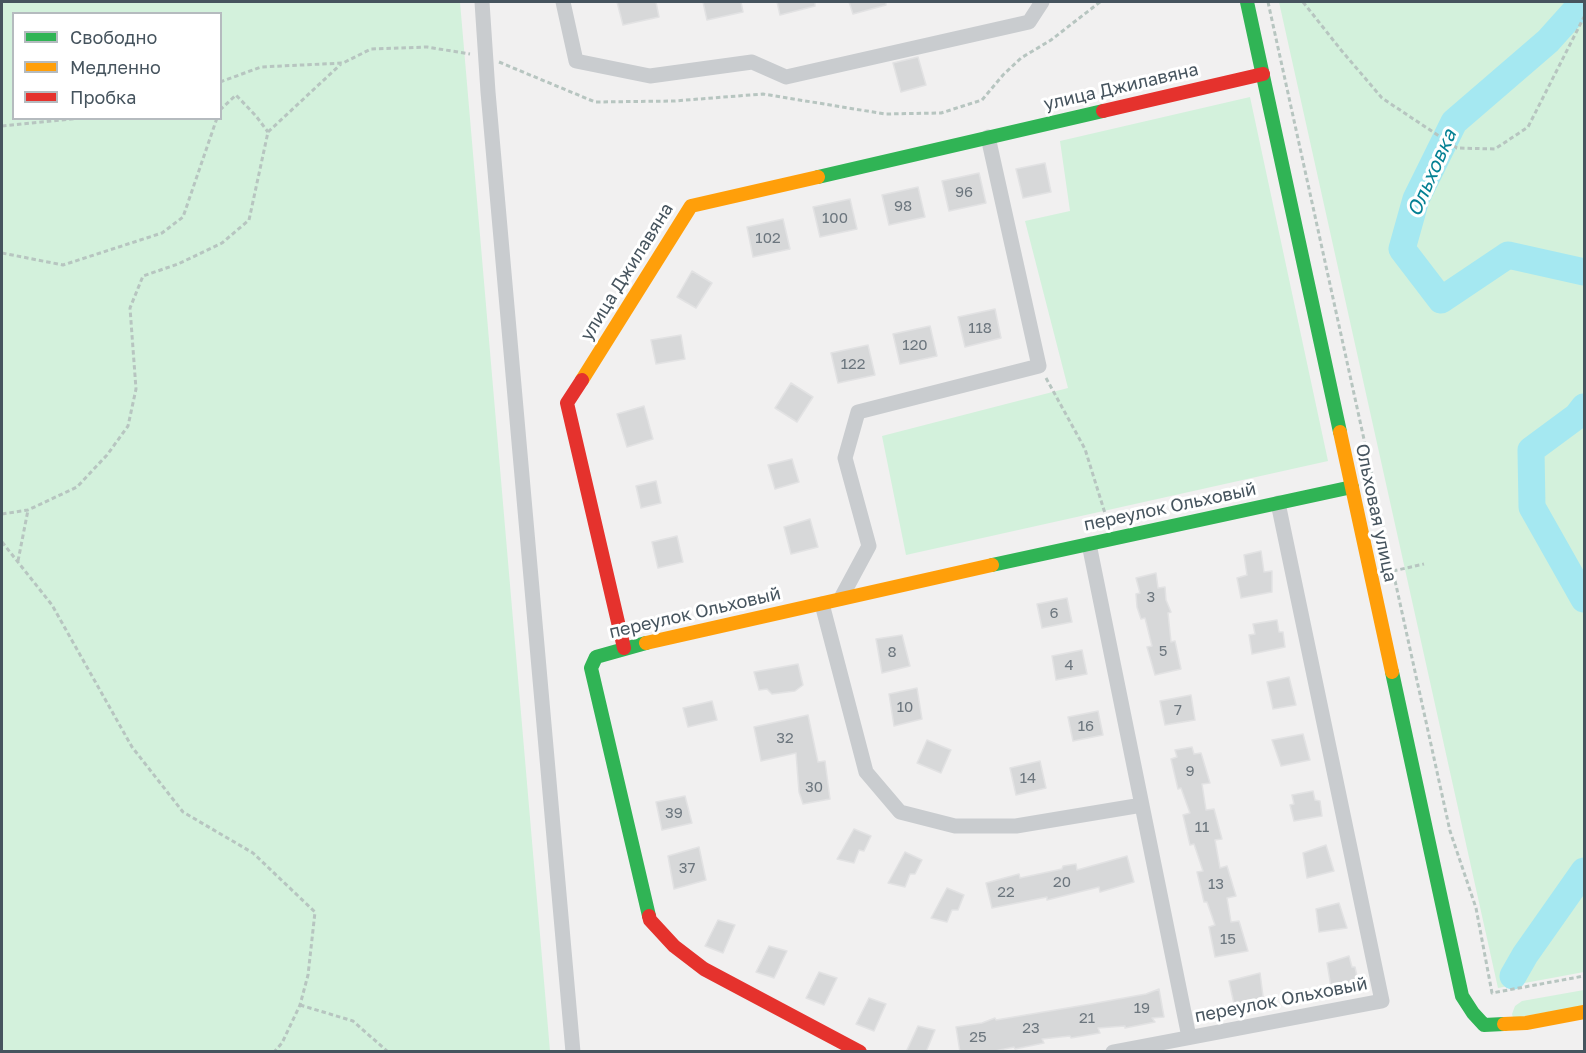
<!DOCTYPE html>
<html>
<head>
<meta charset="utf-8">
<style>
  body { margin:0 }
  #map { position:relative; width:1586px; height:1053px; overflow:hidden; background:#f1f0f0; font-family:"Golos Text",sans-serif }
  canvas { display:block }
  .frame { position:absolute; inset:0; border:3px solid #46545e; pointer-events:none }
  .legend { position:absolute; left:12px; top:12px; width:210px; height:108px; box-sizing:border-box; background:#fff; border:2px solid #b5bbbf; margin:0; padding:8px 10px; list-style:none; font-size:18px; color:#46545e }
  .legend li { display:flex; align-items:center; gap:12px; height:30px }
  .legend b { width:30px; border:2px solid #b5bbbf }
</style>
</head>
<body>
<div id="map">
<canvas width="1586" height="1053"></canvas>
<div class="frame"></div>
<ul class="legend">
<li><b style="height:8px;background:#30b455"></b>Свободно</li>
<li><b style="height:8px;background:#ff9f0a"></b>Медленно</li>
<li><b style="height:8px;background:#e5322d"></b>Пробка</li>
</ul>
</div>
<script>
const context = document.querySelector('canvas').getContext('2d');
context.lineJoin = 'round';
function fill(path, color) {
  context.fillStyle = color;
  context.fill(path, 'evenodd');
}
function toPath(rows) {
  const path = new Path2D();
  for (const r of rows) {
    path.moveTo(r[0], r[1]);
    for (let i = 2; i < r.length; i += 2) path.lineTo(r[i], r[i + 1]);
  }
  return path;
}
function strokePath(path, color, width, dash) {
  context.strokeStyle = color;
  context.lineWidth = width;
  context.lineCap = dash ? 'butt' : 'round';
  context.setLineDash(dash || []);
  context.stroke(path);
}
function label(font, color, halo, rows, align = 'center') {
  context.font = font + ' "Golos Text",sans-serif';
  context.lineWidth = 6;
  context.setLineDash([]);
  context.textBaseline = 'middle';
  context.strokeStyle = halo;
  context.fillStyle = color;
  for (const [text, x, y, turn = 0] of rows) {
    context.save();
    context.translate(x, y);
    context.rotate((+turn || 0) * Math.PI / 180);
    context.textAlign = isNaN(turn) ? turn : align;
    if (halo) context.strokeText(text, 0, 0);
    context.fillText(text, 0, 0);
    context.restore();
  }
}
const green = toPath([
  [2,2,460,2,550,1051,2,1051],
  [14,14,220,14,220,118,14,118],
  [1279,2,1584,2,1584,972,1498,988],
  [1250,97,1328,461,906,555,882,436,1068,388,1025,221,1070,211,1060,141],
  [1584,990,1584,1006,1513,1018,1512,1014,1515,1006,1522,1001]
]);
const river = toPath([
  [1583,2,1548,41,1454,122,1416,199,1402,249,1441,300,1508,255,1584,272],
  [1584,407,1577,416,1531,450,1532,507,1584,599],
  [1513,976,1525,955,1584,871]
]);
const building = toPath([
  [617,2,656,2,659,17,623,25,617,2],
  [703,2,741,2,743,12,707,20,703,2],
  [777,2,815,2,815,6,780,15,777,2],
  [849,2,886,2,886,5,853,14,849,2],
  [918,57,926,85,901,92,893,63,918,57],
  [1045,163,1051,192,1023,198,1016,169,1045,163],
  [979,173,986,203,949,211,942,181,979,173],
  [918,187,925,217,889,225,882,195,918,187],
  [850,199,857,229,820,237,813,207,850,199],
  [783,219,790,249,753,257,747,227,783,219],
  [692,271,712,283,696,308,677,297,692,271],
  [995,309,1001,338,965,347,958,317,995,309],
  [930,326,937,356,900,364,893,334,930,326],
  [681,335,685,359,656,364,651,340,681,335],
  [868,345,875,375,838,383,831,353,868,345],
  [791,383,813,397,797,422,775,408,791,383],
  [644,406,653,439,627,447,617,414,644,406],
  [792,459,799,482,775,489,768,465,792,459],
  [656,481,661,503,641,508,636,486,656,481],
  [810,519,818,547,791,554,784,527,810,519],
  [677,536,683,562,658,568,652,542,677,536],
  [1261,551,1264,572,1272,571,1272,592,1241,598,1237,578,1247,575,1244,555,1261,551],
  [1156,573,1158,588,1165,587,1166,600,1171,612,1168,613,1171,642,1175,641,1181,669,1155,675,1147,647,1152,646,1145,618,1141,619,1137,607,1136,594,1140,593,1136,578,1156,573],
  [1067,598,1072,622,1042,628,1037,604,1067,598],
  [1277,620,1279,632,1283,632,1285,647,1252,654,1249,635,1255,634,1253,624,1277,620],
  [902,635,910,666,882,673,876,639,902,635],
  [1082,650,1087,674,1056,680,1052,656,1082,650],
  [798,664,803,685,795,691,772,694,767,689,759,690,754,672,798,664],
  [1289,677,1296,705,1273,709,1267,682,1289,677],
  [917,688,922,719,894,726,889,694,917,688],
  [1191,695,1195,720,1165,725,1160,701,1191,695],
  [712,701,717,720,688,727,683,708,712,701],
  [1098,711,1103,735,1073,741,1068,717,1098,711],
  [808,715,818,762,825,761,830,799,803,804,799,792,796,753,761,761,754,727,808,715],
  [1303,734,1310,760,1281,766,1272,740,1303,734],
  [927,740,951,750,941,773,917,763,927,740],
  [1192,747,1194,754,1201,753,1210,783,1202,784,1206,810,1214,809,1222,839,1215,840,1220,868,1227,866,1236,896,1227,898,1231,922,1239,921,1248,951,1215,957,1209,927,1215,925,1207,902,1204,902,1197,872,1203,871,1194,844,1190,845,1183,815,1190,813,1181,788,1178,789,1171,759,1177,757,1175,750,1192,747],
  [1040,761,1046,788,1016,795,1010,768,1040,761],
  [1313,791,1315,800,1320,801,1322,816,1294,821,1290,805,1294,804,1292,795,1313,791],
  [685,796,692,823,662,830,656,802,685,796],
  [854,829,871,836,864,851,859,850,854,863,837,859,854,829],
  [1326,845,1334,871,1307,878,1303,853,1326,845],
  [699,847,706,880,674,889,668,856,699,847],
  [905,852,922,860,915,874,910,874,905,887,888,883,905,852],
  [1127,856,1134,882,1100,892,1099,887,1047,900,1047,897,992,908,986,883,1019,874,1020,878,1062,869,1063,866,1076,864,1077,870,1127,856],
  [947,888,964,895,958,910,952,910,947,922,931,918,947,888],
  [1339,903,1347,928,1319,932,1316,909,1339,903],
  [718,920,735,925,723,953,705,946,718,920],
  [769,946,787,951,774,978,756,972,769,946],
  [1349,956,1352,967,1355,967,1358,981,1331,987,1327,963,1349,956],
  [819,972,837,978,824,1005,806,998,819,972],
  [1260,973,1264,1004,1236,1013,1229,981,1260,973],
  [1159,989,1164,1017,1152,1018,1155,1022,1125,1028,1125,1026,1098,1028,1100,1033,1071,1038,1070,1036,1042,1039,1044,1043,1015,1049,1014,1047,990,1052,960,1052,956,1027,982,1023,995,1018,996,1020,1091,1004,1146,994,1159,989],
  [869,998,886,1004,874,1031,856,1024,869,998],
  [918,1026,935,1030,926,1052,906,1052,918,1026]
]);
const path = toPath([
  [1268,2,1450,831,1476,908,1492,993,1584,976],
  [1303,2,1341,50,1382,98,1457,148,1495,149,1528,127,1584,17],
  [499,62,595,102,674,101,763,94,885,114,941,113,982,100,1003,75,1021,58,1051,40,1100,2],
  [220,82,261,67,343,63,371,49,427,47,470,54],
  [220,110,236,95,256,116,268,132],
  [2,126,81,118],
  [2,253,63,265,162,233,183,217,217,118],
  [1046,378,1085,449,1108,523],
  [2,514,28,510,77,487,107,455,128,426,136,389,130,308,143,276,178,264,222,243,249,220,268,132,341,64],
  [2,542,52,605,132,747,183,812,253,853,315,912,308,975,300,1005,282,1043,274,1052],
  [18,561,28,510],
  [1393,571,1424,564],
  [300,1005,353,1021,388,1052]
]);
const street = toPath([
  [482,2,488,92,573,1052],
  [563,2,576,61,650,76,752,62,786,77,1029,22,1042,2],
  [1089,544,1189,1037],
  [841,598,869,546,845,458,858,412,1039,366,988,137],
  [822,604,866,772,900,812,955,826,1016,826,1142,805],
  [1113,1052,1382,1001,1278,503]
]);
const fast = toPath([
  [1247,2,1340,432],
  [818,177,1103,111],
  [992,565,1352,487],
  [646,643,596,657,591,668,649,916],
  [1392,672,1462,996,1473,1013,1484,1025,1504,1024]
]);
const slow = toPath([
  [582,380,691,206,818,177],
  [1340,432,1392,672],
  [646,643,992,565],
  [1504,1024,1526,1023,1584,1012]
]);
const jam = toPath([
  [1103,111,1263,74],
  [582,380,567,403,624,648],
  [649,916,650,920,674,946,704,969,860,1052]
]);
const numberNames = [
  ["96",964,192],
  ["98",903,206],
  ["100",835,218],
  ["102",768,238],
  ["118",980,328],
  ["120",915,345],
  ["122",853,364],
  ["3",1151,597],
  ["6",1054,613],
  ["5",1163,651],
  ["8",892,652],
  ["4",1069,665],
  ["10",905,707],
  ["7",1178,710],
  ["16",1086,726],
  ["32",785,738],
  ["9",1190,771],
  ["14",1028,778],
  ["30",814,787],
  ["39",674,813],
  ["11",1202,827],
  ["37",687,868],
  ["20",1062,882],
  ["13",1216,884],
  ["22",1006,892],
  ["15",1228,939],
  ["19",1142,1008],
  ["21",1087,1018],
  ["23",1031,1028],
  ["25",978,1037]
];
const streetNames = [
  ["улица Джилавяна",1121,87,-13],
  ["улица Джилавяна",627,272,-58],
  ["переулок Ольховый",1170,507,-12],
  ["Ольховая улица",1376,513,78],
  ["переулок Ольховый",695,613,-13],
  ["переулок Ольховый",1281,1000,-11]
];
const waterNames = [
  ["Ольховка",1432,173,-66]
];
fill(green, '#d3f1dc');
strokePath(river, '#a5e8f1', 27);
fill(building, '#d7d8d9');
strokePath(building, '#e2e2e3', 1.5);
strokePath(path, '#b7c5c0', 3, [4.5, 3]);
strokePath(street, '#c9cccf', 15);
strokePath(fast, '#30b455', 14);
strokePath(slow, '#ff9f0a', 14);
strokePath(jam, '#e5322d', 14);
label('15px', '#6c767e', null, numberNames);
label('18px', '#46545e', '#fff', streetNames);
label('italic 20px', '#058194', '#fff', waterNames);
</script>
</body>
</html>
